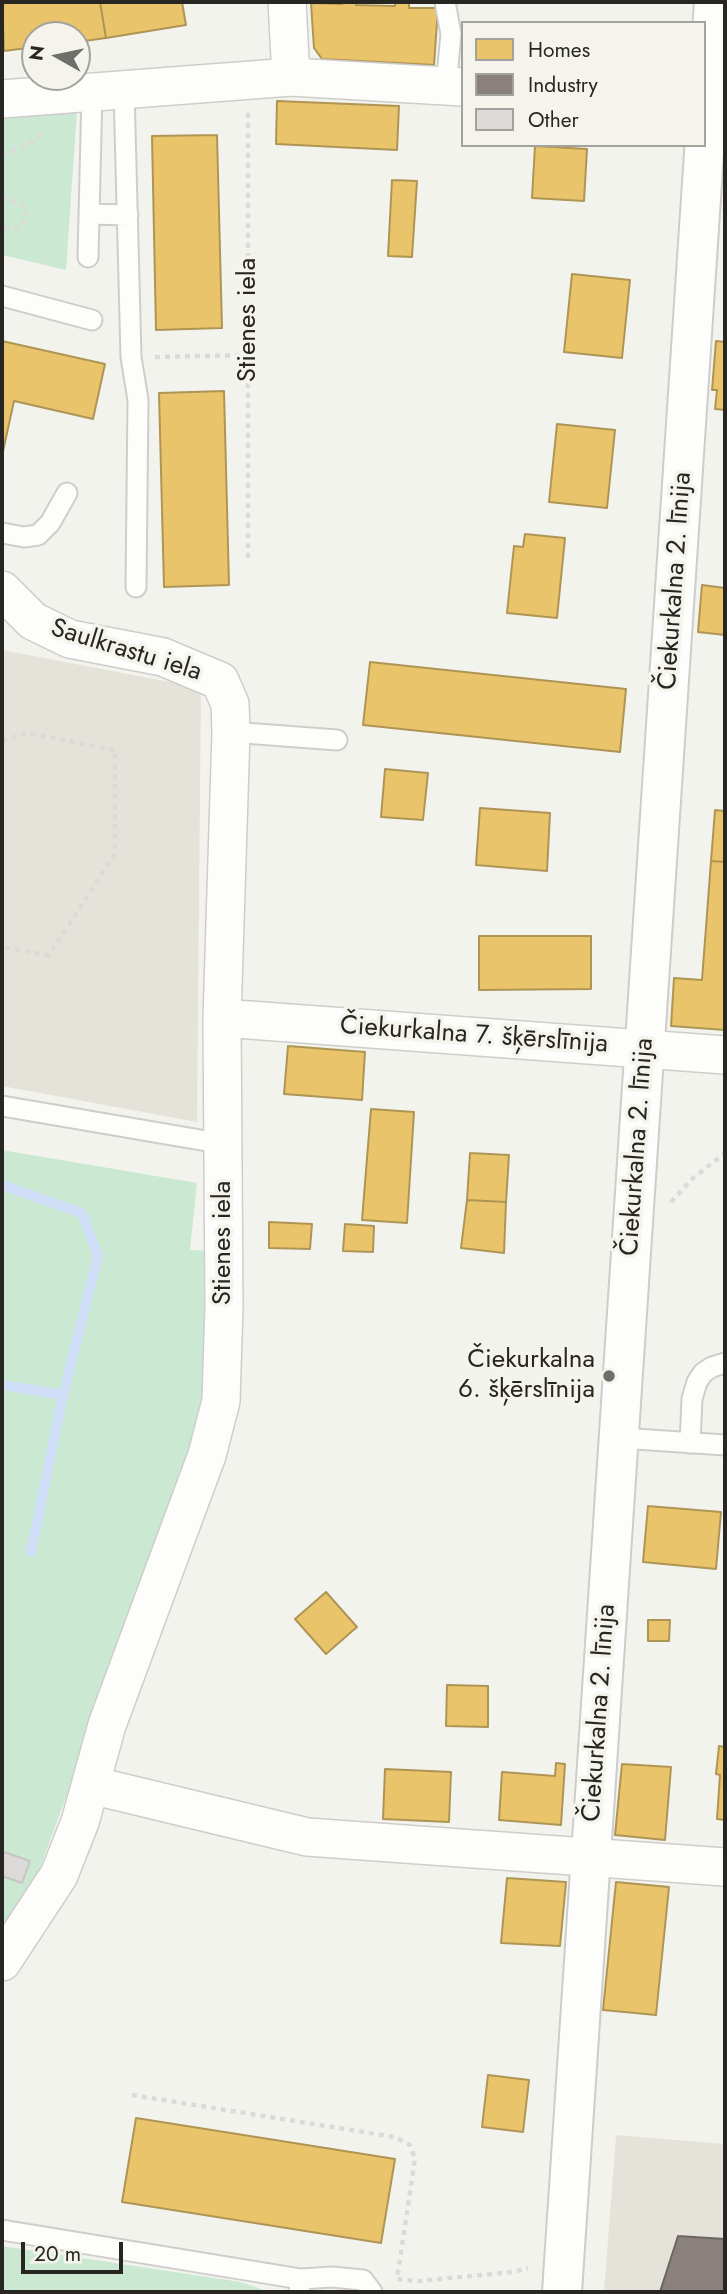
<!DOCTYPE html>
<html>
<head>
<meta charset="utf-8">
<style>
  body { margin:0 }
  #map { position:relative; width:727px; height:2294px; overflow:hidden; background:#f3f3ee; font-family:Jost,sans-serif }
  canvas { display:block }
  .frame { position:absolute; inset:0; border:4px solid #272623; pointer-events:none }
  .legend { position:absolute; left:461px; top:21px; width:245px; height:126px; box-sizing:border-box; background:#f5f4ec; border:2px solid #a3a29c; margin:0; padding:9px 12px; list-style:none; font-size:21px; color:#272623 }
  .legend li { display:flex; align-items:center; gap:14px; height:35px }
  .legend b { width:35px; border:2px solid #a3a29c }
  .north { position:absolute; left:21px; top:21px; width:70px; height:70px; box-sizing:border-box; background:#f5f4ec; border:2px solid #a3a29c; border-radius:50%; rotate:279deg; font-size:19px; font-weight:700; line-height:28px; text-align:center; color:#272623 }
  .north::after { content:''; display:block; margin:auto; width:24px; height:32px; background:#6e6e6a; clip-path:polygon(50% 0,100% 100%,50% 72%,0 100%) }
  .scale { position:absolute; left:21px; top:2242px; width:102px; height:32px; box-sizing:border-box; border:4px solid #272623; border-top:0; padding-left:9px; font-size:21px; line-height:24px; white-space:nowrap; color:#272623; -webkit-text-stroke:5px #f5f4ec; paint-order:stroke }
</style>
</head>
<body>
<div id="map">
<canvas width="727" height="2294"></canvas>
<div class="frame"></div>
<ul class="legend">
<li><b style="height:19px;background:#e9c46a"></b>Homes</li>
<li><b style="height:19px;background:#8a817c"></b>Industry</li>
<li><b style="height:19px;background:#dcdad9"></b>Other</li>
</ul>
<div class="north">N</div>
<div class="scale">20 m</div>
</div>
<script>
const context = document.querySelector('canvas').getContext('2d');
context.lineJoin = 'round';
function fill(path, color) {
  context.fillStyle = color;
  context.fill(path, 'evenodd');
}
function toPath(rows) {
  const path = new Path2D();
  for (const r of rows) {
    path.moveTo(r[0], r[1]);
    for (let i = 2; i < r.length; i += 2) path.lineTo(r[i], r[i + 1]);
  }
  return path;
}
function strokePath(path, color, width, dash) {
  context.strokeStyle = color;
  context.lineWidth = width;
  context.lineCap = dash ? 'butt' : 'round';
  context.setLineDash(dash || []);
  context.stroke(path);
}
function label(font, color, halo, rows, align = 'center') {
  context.font = font + ' Jost,sans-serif';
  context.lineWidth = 7;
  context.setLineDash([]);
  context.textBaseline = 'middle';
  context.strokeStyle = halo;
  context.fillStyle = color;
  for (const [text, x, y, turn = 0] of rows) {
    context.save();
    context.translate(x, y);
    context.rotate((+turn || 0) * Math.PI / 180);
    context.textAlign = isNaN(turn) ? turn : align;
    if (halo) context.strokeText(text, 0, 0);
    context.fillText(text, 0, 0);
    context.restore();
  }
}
const built = toPath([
  [2,650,201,688,197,1122,2,1086],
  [616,2135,725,2144,725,2292,604,2292]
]);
const green = toPath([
  [77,111,66,270,2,255,2,116],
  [2,1150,197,1183,190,1250,213,1251,206,1418,34,1884,2,1933],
  [2,2246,241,2282,269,2292,2,2292]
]);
const homes = toPath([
  [2,2,100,2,106,38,77,42,77,35,35,35,35,47,4,51,2,2],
  [100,2,182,2,186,25,106,38,100,2],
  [342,2,357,2,356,5,395,6,395,2,409,2,409,8,438,8,434,65,322,59,314,48,311,3,342,4,342,2],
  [277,101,399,106,397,150,276,144,277,101],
  [217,135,222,328,156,330,152,136,217,135],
  [535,146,587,149,584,201,532,198,535,146],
  [392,180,417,181,412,257,388,256,392,180],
  [572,274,630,280,622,358,564,352,572,274],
  [2,341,105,364,93,419,14,401,2,456,2,341],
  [716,341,725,342,725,410,715,409,717,390,712,390,716,341],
  [224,391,229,585,164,587,159,393,224,391],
  [557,424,615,430,607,508,549,502,557,424],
  [525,534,565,538,557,618,507,613,514,546,523,547,525,534],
  [702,585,725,588,725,635,698,632,702,585],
  [370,662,626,689,620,752,363,725,370,662],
  [385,769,428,773,423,820,381,817,385,769],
  [480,808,550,813,547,871,476,865,480,808],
  [715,810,725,811,725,862,711,861,715,810],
  [711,861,725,862,725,1030,671,1026,674,978,702,980,711,861],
  [479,936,591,936,591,989,479,990,479,936],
  [288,1046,365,1052,362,1100,284,1094,288,1046],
  [371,1109,414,1112,407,1223,362,1220,371,1109],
  [470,1153,509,1155,506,1202,467,1200,470,1153],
  [467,1200,506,1202,504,1253,461,1248,467,1200],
  [269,1222,312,1224,310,1249,269,1248,269,1222],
  [345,1224,374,1226,373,1252,343,1251,345,1224],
  [648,1506,721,1512,716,1569,643,1562,648,1506],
  [326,1592,357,1627,326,1654,295,1619,326,1592],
  [648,1620,670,1620,669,1641,648,1641,648,1620],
  [447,1685,488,1686,488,1727,446,1726,447,1685],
  [719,1746,725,1747,725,1820,717,1819,720,1775,716,1774,719,1746],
  [556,1763,565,1764,561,1825,499,1820,502,1772,555,1776,556,1763],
  [622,1764,671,1767,665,1840,615,1835,622,1764],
  [385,1769,451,1772,449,1822,383,1819,385,1769],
  [507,1878,566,1882,560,1946,501,1943,507,1878],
  [616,1882,669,1887,656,2015,603,2010,616,1882],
  [488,2075,529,2080,523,2132,482,2127,488,2075],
  [136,2118,395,2159,381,2243,122,2202,136,2118]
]);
const industry = toPath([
  [678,2236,725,2239,725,2292,660,2292,678,2236]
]);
const stream = toPath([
  [2,1185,82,1213,98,1256,63,1395,31,1552],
  [2,1385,63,1395]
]);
const building = toPath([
  [4,1852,30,1861,22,1883,2,1876,2,1859,4,1852]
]);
const path = toPath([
  [248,113,248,559],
  [2,156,35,140,43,132],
  [2,195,25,207,27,218,17,229,2,228],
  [155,357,249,355],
  [2,741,27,733,115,750,115,854,49,955,2,947],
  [671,1202,693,1178,725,1153],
  [132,2095,395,2137,410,2145,415,2159,397,2279,419,2281,513,2272,528,2268]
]);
const lane = toPath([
  [445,2,451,34,446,86],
  [124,90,131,357,138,400,136,587],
  [89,214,128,215],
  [88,257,92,93],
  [2,296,92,320],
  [2,533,24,537,38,535,50,523,67,493],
  [231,732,337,740],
  [2,1106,224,1144],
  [620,1438,725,1445],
  [690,1443,692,1399,697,1382,703,1373,712,1367,725,1363],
  [2,2230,301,2279,299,2292],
  [301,2279,332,2277,363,2280,372,2292]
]);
const street = toPath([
  [287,2,291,77],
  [2,99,291,77,463,87],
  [2,590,33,621,70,639,163,657,220,681,230,704,231,732,222,1018,224,1306,221,1401,207,1455,107,1725,80,1822,59,1875,2,1962],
  [222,1018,725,1055],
  [91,1785,307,1837,725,1867]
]);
const secondary = toPath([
  [562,2292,714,2]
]);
const markers = [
  [609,1376,7,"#6e6e6a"]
];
const streetNames = [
  ["Stienes iela",249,320,-90],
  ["Čiekurkalna 2. līnija",676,581,-86],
  ["Saulkrastu iela",126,651,17],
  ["Čiekurkalna 7. šķērslīnija",474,1036,4],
  ["Čiekurkalna 2. līnija",638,1147,-86],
  ["Stienes iela",224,1243,-90],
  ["Čiekurkalna 2. līnija",600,1713,-86]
];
const poiNames = [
  ["Čiekurkalna",595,1361],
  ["6. šķērslīnija",595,1391]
];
fill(built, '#e5e3d9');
fill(green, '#cbe9d2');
fill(homes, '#e9c46a');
strokePath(homes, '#af9555', 2);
fill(industry, '#8a817c');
strokePath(industry, '#6c6661', 2);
strokePath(stream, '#cfddf6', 10);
fill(building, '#dcdad9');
strokePath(building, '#c6c5c4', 2);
strokePath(lane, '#cecdca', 23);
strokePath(street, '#cecdca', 40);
strokePath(secondary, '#cecdca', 42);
strokePath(path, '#dadad9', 4.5, [5, 5]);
strokePath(lane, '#fdfdfc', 19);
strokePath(street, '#fdfdfc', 37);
strokePath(secondary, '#fdfdfc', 38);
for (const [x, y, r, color] of markers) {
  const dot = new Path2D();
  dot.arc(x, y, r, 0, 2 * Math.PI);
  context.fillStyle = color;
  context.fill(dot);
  strokePath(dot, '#f5f4ec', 2.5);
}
label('26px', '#272623', '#f5f4ec', streetNames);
label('26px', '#272623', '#f5f4ec', poiNames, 'right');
</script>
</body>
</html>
